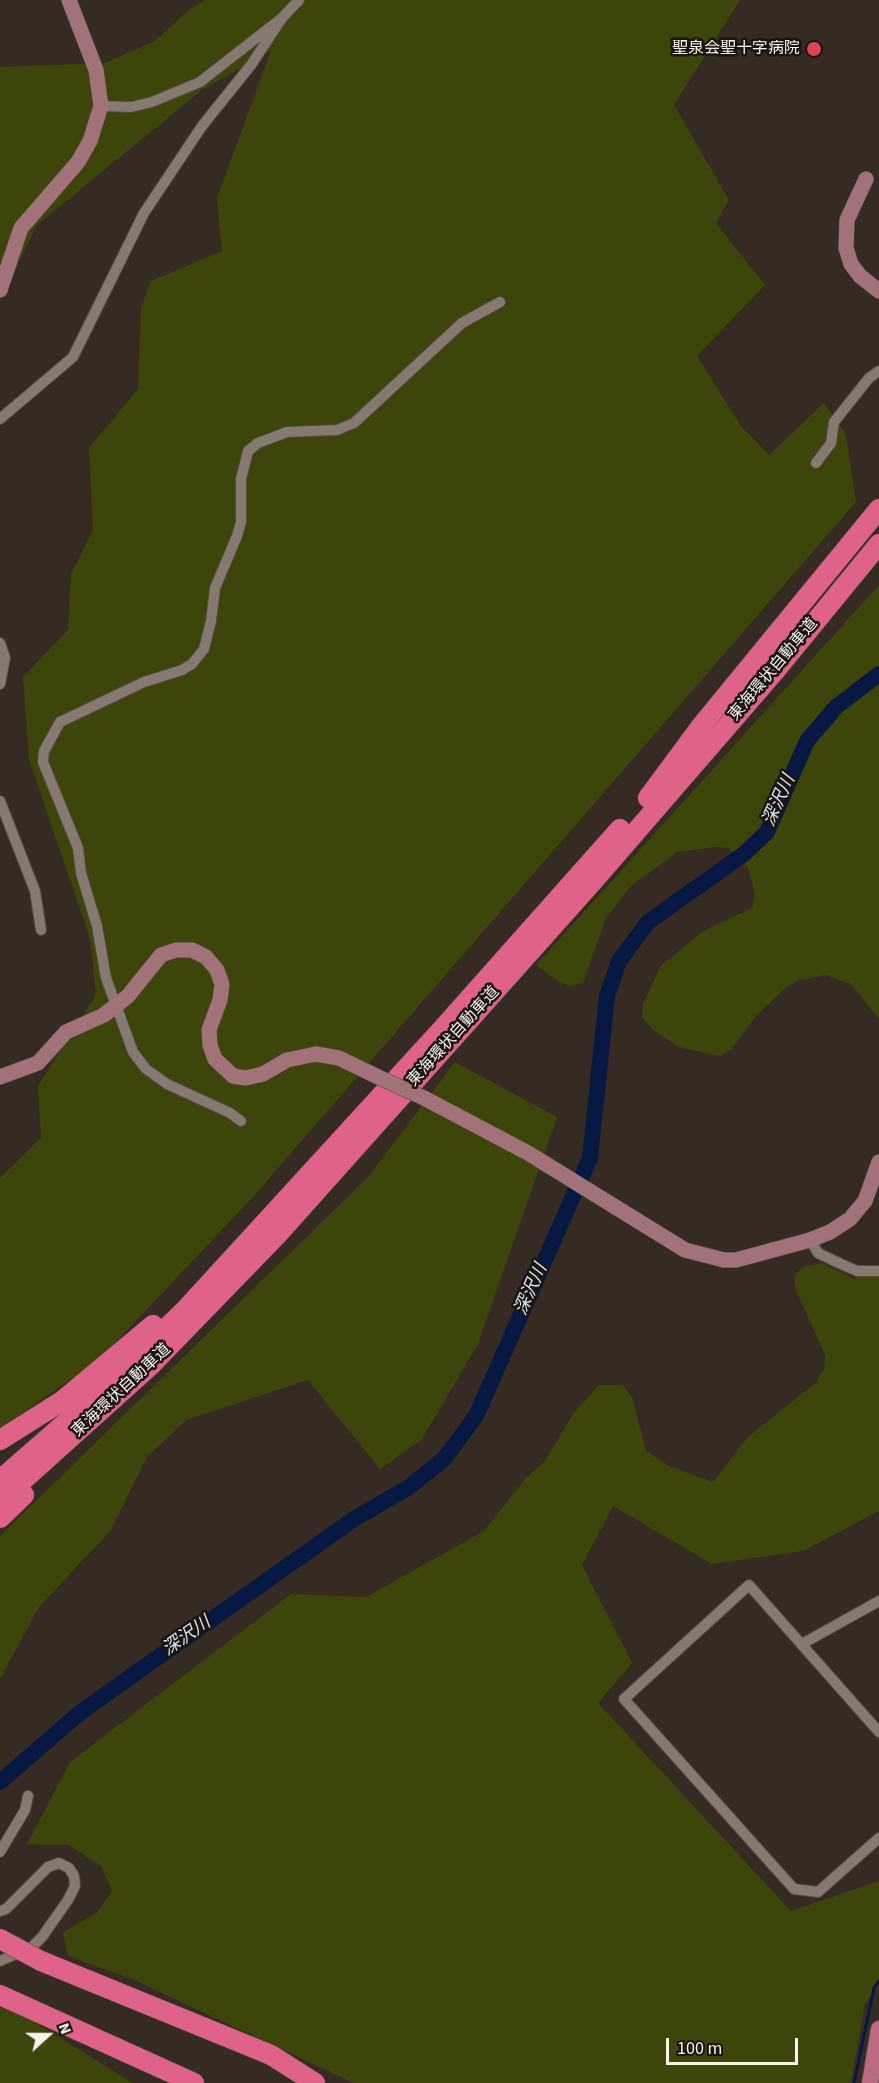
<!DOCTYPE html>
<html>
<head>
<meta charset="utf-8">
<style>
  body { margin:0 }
  #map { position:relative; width:879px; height:2083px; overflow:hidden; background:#362b23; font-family:"Source Sans 3",sans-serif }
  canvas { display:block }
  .north { position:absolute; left:18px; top:2005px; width:60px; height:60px; -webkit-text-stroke:4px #1a1511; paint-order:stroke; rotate:69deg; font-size:16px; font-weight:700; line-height:24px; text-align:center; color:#f9f1ec }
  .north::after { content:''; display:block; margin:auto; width:21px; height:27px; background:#f9f1ec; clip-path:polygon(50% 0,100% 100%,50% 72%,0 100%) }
  .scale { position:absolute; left:666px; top:2038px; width:132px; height:27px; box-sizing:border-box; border:3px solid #f9f1ec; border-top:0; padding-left:8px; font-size:18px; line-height:21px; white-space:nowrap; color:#f9f1ec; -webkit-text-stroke:4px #1a1511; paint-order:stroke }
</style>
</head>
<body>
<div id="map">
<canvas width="879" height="2083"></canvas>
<div class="north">N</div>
<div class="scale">100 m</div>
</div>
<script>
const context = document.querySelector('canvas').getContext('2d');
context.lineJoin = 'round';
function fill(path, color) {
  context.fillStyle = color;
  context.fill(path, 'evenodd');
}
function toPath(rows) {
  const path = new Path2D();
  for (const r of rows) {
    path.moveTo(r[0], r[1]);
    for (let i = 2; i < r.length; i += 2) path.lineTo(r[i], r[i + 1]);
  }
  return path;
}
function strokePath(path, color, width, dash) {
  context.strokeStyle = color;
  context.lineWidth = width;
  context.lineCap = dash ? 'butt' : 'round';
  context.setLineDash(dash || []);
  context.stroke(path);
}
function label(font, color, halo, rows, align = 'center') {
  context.font = font + ' "Source Sans 3","Noto Sans JP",sans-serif';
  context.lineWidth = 5;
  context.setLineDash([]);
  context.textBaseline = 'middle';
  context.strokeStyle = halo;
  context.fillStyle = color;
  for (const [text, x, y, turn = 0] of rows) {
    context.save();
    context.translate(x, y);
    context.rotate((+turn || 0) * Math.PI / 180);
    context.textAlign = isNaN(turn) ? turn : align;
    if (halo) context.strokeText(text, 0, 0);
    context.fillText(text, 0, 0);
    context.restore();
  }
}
const green = toPath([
  [205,0,740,0,674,105,729,200,716,223,765,285,697,356,741,426,769,455,824,403,846,435,856,502,252,1198,101,1358,0,1429,0,1178,41,1138,38,1086,96,995,90,939,29,759,23,677,68,630,71,575,93,529,89,448,138,389,141,308,151,281,222,251,217,198,271,51,202,90,37,225,0,301,0,67,105,63,155,41,190,9],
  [879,585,879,1019,851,984,826,975,799,980,784,989,755,1017,732,1049,720,1056,679,1047,653,1030,642,1017,643,1004,660,967,703,931,752,908,755,894,748,868,728,848,716,847,677,852,631,886,606,918,583,983,570,986,558,981,536,965],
  [455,1062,557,1117,478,1344,422,1439,380,1469,308,1380,186,1420,147,1457,111,1530,39,1607,0,1679,0,1536,368,1177],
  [822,1263,854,1279,879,1266,879,1511,803,1551,712,1564,613,1506,582,1565,632,1663,598,1703,791,1911,879,1881,879,1985,865,2004,851,2083,354,2083,132,1979,68,1956,63,1932,98,1912,112,1891,101,1866,69,1845,27,1844,70,1762,291,1594,366,1597,484,1531,525,1479,545,1461,573,1414,599,1385,623,1385,632,1397,646,1451,669,1466,713,1482,747,1438,817,1382,824,1369,825,1355,796,1290,794,1275,805,1266],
  [0,2001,133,2083,0,2083]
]);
const stream = toPath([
  [854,2083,874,1988,879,1981]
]);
const river = toPath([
  [0,1782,76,1716,116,1687,354,1519,409,1487,444,1459,476,1416,590,1158,607,996,619,961,648,922,744,854,767,832,807,741,836,707,879,674]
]);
const street = toPath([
  [101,106,131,107,152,102,200,82,282,18,299,0],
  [0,419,73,357,144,213,202,126,251,65,282,18],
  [816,463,831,443,834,422,869,378,879,371],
  [0,643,5,658,0,684],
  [0,801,35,891,41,930],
  [241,1121,230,1113,167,1084,146,1069,133,1052,106,978,97,926,81,873,78,848,43,762,44,751,60,722,144,682,182,670,192,664,204,649,211,621,215,588,237,536,241,522,241,479,248,451,258,443,287,432,337,430,354,423,462,323,500,302],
  [810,1240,818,1253,841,1264,857,1271,879,1271],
  [802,1644,879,1601],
  [879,1732,749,1585,624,1699,794,1889,818,1892,879,1838],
  [0,1852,25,1810,28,1796],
  [0,1911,6,1909,48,1867,59,1863,69,1868,74,1876,75,1886,68,1900,42,1937,32,1947,0,1961]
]);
const secondary = toPath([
  [866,179,847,220,846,248,851,264,860,276,879,291],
  [0,290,21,228,78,162,90,141,101,106,96,70,69,0],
  [0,1077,38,1063,66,1032,104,1015,128,996,161,955,176,950,192,950,206,957,217,970,222,984,220,1000,209,1030,210,1045,215,1059,233,1076,246,1078,263,1074,287,1060,316,1054,339,1058,376,1076],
  [424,1098,528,1153,685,1250,724,1260,736,1260,810,1240,830,1232,850,1219,865,1201,879,1162]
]);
const primary = toPath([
  [870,2083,879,2029]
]);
const highway = toPath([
  [648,798,702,725,879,509],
  [0,1440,62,1401,153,1325],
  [0,1480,103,1390,185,1310,444,1027,620,829],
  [0,1501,151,1365,278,1234,595,879,775,671,879,544],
  [0,1518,24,1495],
  [41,1961,271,2055,315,2083],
  [0,1995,194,2083]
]);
const secondaryBridge = toPath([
  [376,1076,424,1098]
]);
const highwayBridge = toPath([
  [0,1939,41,1961]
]);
const markers = [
  [814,49,8,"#e0444e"]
];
const poiNames = [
  ["聖泉会聖十字病院",800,49]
];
const streetNames = [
  ["東海環状自動車道",774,670,-50],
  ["東海環状自動車道",454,1037,-48],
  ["東海環状自動車道",122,1391,-43]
];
const waterNames = [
  ["深沢川",780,801,-66],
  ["深沢川",532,1290,-66],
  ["深沢川",187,1637,-35]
];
fill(green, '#3e450a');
strokePath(stream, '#071942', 3);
strokePath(river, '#071942', 16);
strokePath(street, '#524942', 12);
strokePath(secondary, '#524942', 16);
strokePath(primary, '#524942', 18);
strokePath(highway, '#524942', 21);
strokePath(street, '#867970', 10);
strokePath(secondary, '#a17278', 15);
strokePath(primary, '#bb6b7f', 16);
strokePath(highway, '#df6289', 20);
strokePath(secondaryBridge, '#524942', 16, []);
strokePath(highwayBridge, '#524942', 21, []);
strokePath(secondaryBridge, '#a17278', 15);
strokePath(highwayBridge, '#df6289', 20);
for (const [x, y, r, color] of markers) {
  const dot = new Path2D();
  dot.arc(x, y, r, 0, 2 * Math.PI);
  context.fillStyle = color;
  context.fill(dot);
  strokePath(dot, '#1a1511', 2);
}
label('16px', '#f9f1ec', '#1a1511', poiNames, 'right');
label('16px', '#f9f1ec', '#1a1511', streetNames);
label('italic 18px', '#dae2f1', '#1a1511', waterNames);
</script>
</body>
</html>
